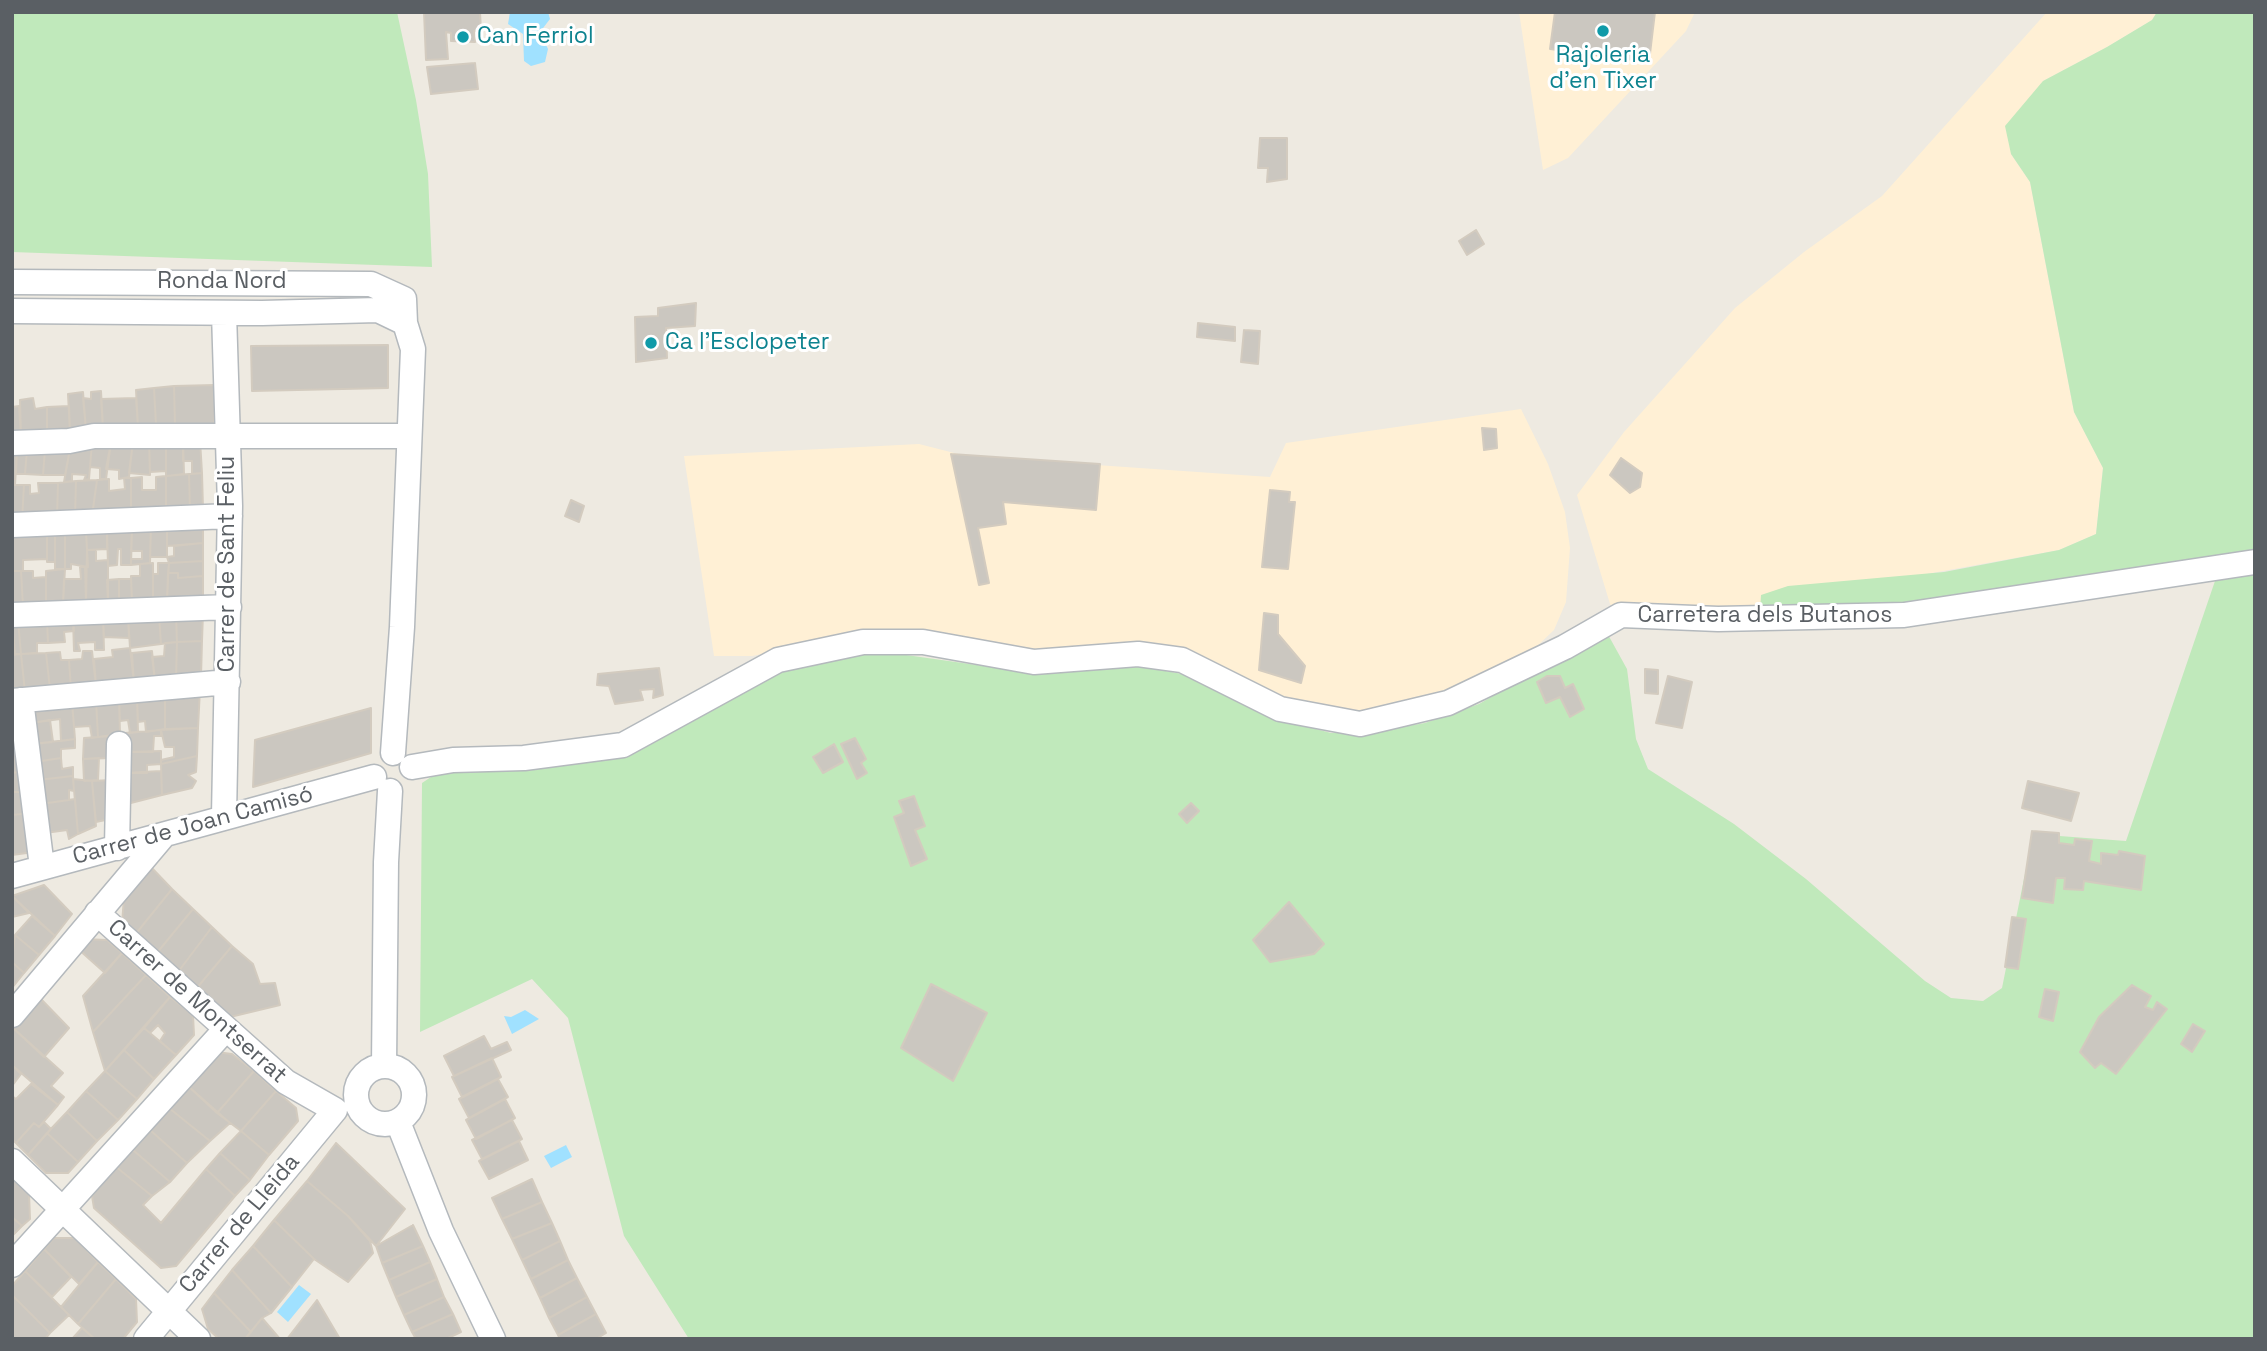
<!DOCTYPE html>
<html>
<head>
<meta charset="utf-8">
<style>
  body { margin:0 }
  #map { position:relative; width:2267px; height:1351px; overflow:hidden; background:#eeeae1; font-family:"Space Grotesk",sans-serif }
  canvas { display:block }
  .frame { position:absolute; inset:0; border:14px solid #5a5f64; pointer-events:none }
</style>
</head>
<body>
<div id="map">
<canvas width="2267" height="1351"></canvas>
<div class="frame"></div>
</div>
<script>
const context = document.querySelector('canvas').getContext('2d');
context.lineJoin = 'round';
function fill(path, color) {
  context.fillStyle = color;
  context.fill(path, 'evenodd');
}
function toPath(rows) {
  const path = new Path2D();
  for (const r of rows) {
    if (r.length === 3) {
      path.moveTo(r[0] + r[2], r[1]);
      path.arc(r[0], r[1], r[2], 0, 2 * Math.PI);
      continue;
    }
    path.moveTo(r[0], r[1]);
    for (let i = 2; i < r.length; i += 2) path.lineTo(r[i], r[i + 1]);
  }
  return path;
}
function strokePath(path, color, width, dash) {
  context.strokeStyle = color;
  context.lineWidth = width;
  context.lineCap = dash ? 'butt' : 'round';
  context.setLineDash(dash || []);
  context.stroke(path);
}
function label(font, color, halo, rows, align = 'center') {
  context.font = font + ' "Space Grotesk",sans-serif';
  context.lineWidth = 6;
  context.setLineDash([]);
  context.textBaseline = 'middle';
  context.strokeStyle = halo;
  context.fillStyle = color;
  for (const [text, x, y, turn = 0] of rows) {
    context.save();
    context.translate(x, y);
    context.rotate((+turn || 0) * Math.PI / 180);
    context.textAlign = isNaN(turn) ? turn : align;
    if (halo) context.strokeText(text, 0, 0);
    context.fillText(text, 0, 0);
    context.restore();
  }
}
const commercial = toPath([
  [1519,12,1695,12,1686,31,1568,158,1543,170],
  [2047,12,2157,12,2152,20,2107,47,2043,81,2011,154,2030,182,2074,412,2103,468,2096,534,2059,550,1910,577,1760,611,1614,609,1610,604,1577,495,1624,432,1735,308,1804,252,1882,196],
  [1521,409,1548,464,1565,512,1570,548,1566,602,1554,630,1533,650,1445,695,1389,708,1345,711,1301,705,1251,684,1072,651,812,644,752,656,714,656,684,456,919,444,966,456,1270,477,1286,443]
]);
const green = toPath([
  [12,12,397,12,416,100,428,174,432,267,12,252],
  [2157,12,2255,12,2255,550,1914,606,1760,611,1761,595,1788,586,1944,572,2059,550,2096,534,2103,468,2074,412,2030,182,2011,154,2005,126,2043,81,2107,47,2152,20],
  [2255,573,2255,1339,689,1339,624,1236,568,1018,532,979,420,1032,422,783,437,773,652,742,808,658,878,651,1012,670,1058,673,1138,666,1182,674,1278,719,1331,733,1373,732,1425,723,1479,704,1606,631,1627,669,1636,739,1648,769,1734,824,1806,879,1925,981,1951,998,1983,1001,2002,988,2033,834,2126,841,2215,581]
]);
const water = toPath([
  [510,12,548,12,550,19,540,32,548,49,545,62,531,66,524,61,523,34,508,24],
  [525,1010,539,1019,512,1034,504,1016,511,1017],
  [566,1145,572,1157,551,1168,544,1156],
  [299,1285,311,1294,288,1322,277,1312]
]);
const building = toPath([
  [424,12,480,12,481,31,474,31,475,42,451,41,451,33,446,32,448,59,426,60,424,12],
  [1555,12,1655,12,1649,62,1550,49,1555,12],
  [475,63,478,89,431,94,427,67,475,63],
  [1260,138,1287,138,1287,179,1267,182,1268,168,1258,168,1260,138],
  [1476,230,1484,244,1467,255,1459,241,1476,230],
  [696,303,695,326,666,328,667,358,636,362,635,317,658,316,658,308,696,303],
  [1198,323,1235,327,1235,341,1197,337,1198,323],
  [1244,330,1260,331,1258,364,1241,362,1244,330],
  [388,345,388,388,252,391,251,346,388,345],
  [215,385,214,424,175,425,174,386,215,385],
  [174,386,175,425,156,425,154,388,174,386],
  [154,388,156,425,138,427,136,390,154,388],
  [101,391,103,428,86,430,83,398,91,399,91,392,101,391],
  [83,392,86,430,70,433,68,394,83,392],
  [33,398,35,409,47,407,47,434,21,436,20,400,33,398],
  [136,398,138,427,103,428,101,399,136,398],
  [19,406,21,436,12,437,12,407,19,406],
  [69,406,70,433,47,434,47,407,69,406],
  [1482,428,1496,429,1497,448,1484,450,1482,428],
  [149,440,166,440,166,471,150,472,149,440],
  [149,440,150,475,129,473,133,441,149,440],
  [166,440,183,440,184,474,166,476,166,440],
  [183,440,200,440,202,473,192,474,192,461,183,461,183,440],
  [133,441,129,477,119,479,119,470,106,469,111,442,133,441],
  [111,442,106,479,100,479,100,468,90,467,92,443,111,442],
  [92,443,89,479,84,480,86,475,72,474,72,481,64,482,70,449,92,443],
  [70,449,65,475,43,475,45,450,70,449],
  [12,450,17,450,15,485,12,485,12,450],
  [17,450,27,450,25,474,16,474,17,450],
  [27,450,45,450,43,475,25,474,27,450],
  [951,454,1100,464,1096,510,1003,502,1006,524,978,528,989,583,979,585,951,454],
  [1621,458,1642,473,1640,487,1630,493,1610,475,1621,458],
  [202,473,203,509,190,510,189,474,202,473],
  [189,474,190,510,166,511,166,476,189,474],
  [166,476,166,511,131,514,131,478,142,477,142,490,156,490,156,477,166,476],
  [124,478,131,478,131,514,92,516,97,480,109,479,109,491,125,489,124,478],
  [97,480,92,516,75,517,76,481,97,480],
  [76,481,75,517,57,518,58,483,76,481],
  [38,483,58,483,57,518,22,520,24,485,30,485,30,494,39,493,38,483],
  [12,485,24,485,22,520,12,521,12,485],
  [1270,490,1290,492,1289,502,1295,502,1288,569,1262,567,1270,490],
  [571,500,584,506,579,522,565,516,571,500],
  [203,523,203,543,167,546,167,526,203,523],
  [151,526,150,563,131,565,131,559,142,559,142,551,131,551,132,528,151,526],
  [151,526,167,526,167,557,150,557,151,526],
  [132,528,131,565,121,565,121,549,118,549,117,565,108,566,107,530,132,528],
  [107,530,107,549,87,550,86,531,107,530],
  [86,531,88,567,71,564,71,569,65,569,65,532,86,531],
  [65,532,65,569,55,569,55,533,65,532],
  [47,533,55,533,55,562,47,562,47,533],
  [47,533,47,559,23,560,23,571,12,571,12,535,47,533],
  [203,543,203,561,169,563,167,557,174,556,174,546,203,543],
  [87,550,96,550,96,561,108,560,108,602,86,603,87,550],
  [203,561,203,576,178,578,178,573,168,573,169,563,203,561],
  [153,563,153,601,132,602,131,576,140,576,140,564,153,563],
  [158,563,169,563,167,600,153,601,153,574,158,574,158,563],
  [80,567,85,567,86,603,63,604,64,579,81,579,80,567],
  [65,569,63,604,46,605,46,571,65,569],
  [12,571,21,571,23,606,12,607,12,571],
  [21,571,33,571,33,578,46,577,46,605,23,606,21,571],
  [168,573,178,573,178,578,203,576,203,600,167,600,168,573],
  [119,579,131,579,132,602,119,602,119,579],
  [119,579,119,602,108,602,107,580,119,579],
  [203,613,202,641,177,642,176,615,203,613],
  [1264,613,1278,615,1278,634,1305,666,1301,683,1259,670,1264,613],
  [128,615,129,638,104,637,103,617,128,615],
  [128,615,159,615,161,644,130,648,128,615],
  [159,615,176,615,177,642,161,644,159,615],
  [103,617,104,650,95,650,95,642,78,643,80,651,74,651,73,619,103,617],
  [73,619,74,631,64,632,65,642,48,643,47,620,73,619],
  [47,620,48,643,37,643,37,653,21,654,18,621,47,620],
  [18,621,21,654,15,654,12,622,18,621],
  [202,641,201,677,176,679,177,642,202,641],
  [177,642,176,679,155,681,152,657,164,656,165,643,177,642],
  [130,648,134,683,96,686,94,659,113,657,112,650,130,648],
  [83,651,92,651,96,686,71,689,69,660,82,659,83,651],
  [152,651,155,681,134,683,132,653,152,651],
  [60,652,61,660,69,660,71,689,50,689,46,653,60,652],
  [46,653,50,689,25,692,21,654,46,653],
  [21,654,25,692,12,693,12,655,21,654],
  [659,668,663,695,653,698,654,689,640,690,643,700,615,704,609,686,597,685,598,674,659,668],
  [1645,669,1658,670,1658,694,1645,693,1645,669],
  [1547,676,1560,676,1565,688,1573,684,1584,709,1570,717,1560,697,1546,703,1537,682,1547,676],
  [1668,676,1692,682,1682,728,1656,723,1668,676],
  [200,689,198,728,165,729,165,693,200,689],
  [165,693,165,729,146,732,145,721,138,722,137,696,165,693],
  [137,696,138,732,130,733,128,720,120,721,119,698,137,696],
  [119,698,120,734,98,737,96,700,119,698],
  [96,700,98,737,92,738,90,726,74,727,72,702,96,700],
  [72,702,75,739,61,741,60,719,31,723,29,706,72,702],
  [371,708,371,753,253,787,255,740,371,708],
  [50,720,53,742,33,744,31,723,50,720],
  [198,728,197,756,161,764,161,760,174,757,174,747,165,747,161,730,198,728],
  [161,730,161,736,154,736,153,752,125,752,125,733,161,730],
  [112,736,111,758,83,759,84,738,112,736],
  [855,738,866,759,861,763,867,773,857,779,841,744,855,738],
  [75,739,75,748,61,749,61,758,35,762,33,744,75,739],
  [834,744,843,762,823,773,813,757,834,744],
  [23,749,25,771,12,773,12,750,23,749],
  [161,751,161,764,147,765,147,773,124,773,125,752,161,751],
  [197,756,196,772,188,775,196,781,192,788,162,795,161,764,197,756],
  [61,758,62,769,73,767,73,776,38,780,35,762,61,758],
  [99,758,98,780,84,781,83,759,99,758],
  [25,771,27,792,12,792,12,773,25,771],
  [161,771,162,795,127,804,124,773,161,771],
  [73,776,74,791,69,790,69,800,41,804,38,780,73,776],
  [73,779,92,781,96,826,78,834,73,779],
  [111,780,110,819,96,822,92,781,111,780],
  [2028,781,2079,793,2071,821,2022,808,2028,781],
  [12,792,27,792,30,813,12,815,12,792],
  [914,796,925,826,915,830,927,859,911,866,894,817,904,813,899,801,914,796],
  [75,799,78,834,69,839,67,830,45,833,41,804,75,799],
  [1191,803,1199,811,1187,823,1179,814,1191,803],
  [30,813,34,852,12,855,12,815,30,813],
  [2032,831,2059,833,2059,843,2074,845,2075,839,2092,841,2089,861,2101,864,2101,853,2118,855,2119,851,2145,856,2141,890,2084,881,2083,890,2064,889,2065,878,2056,878,2053,903,2022,898,2032,831],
  [149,865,172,889,134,936,122,924,124,897,149,865],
  [44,885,72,914,55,936,12,896,44,885],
  [172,889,193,909,156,954,134,936,172,889],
  [12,896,29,913,12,917,12,896],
  [1289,902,1324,944,1314,954,1270,962,1253,940,1289,902],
  [193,909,212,927,178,972,156,954,193,909],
  [32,916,55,936,39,955,15,935,32,916],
  [2012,917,2026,919,2018,969,2005,967,2012,917],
  [212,927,232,946,196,989,178,972,212,927],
  [15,935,39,955,24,973,12,962,15,935],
  [83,939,107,940,122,953,105,973,77,948,83,939],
  [232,946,253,964,260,984,275,983,280,1005,230,1017,196,989,232,946],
  [122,953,146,975,93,1032,83,996,122,953],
  [12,962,24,973,12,988,12,962],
  [146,975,170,997,105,1071,93,1032,146,975],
  [931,984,987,1013,953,1081,901,1048,931,984],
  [2132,985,2151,996,2145,1007,2153,1010,2157,1002,2167,1009,2116,1074,2101,1063,2095,1068,2080,1052,2099,1017,2132,985],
  [2045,989,2059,992,2053,1021,2039,1017,2045,989],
  [39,997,69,1028,44,1057,12,1027,39,997],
  [170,997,193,1015,194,1035,176,1055,160,1041,165,1033,158,1025,150,1033,144,1028,170,997],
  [2193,1024,2205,1031,2192,1052,2181,1044,2193,1024],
  [12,1027,63,1073,51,1086,64,1097,58,1105,12,1065,12,1027],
  [144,1028,176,1055,154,1079,124,1050,144,1028],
  [484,1036,491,1049,507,1042,511,1050,454,1076,444,1056,484,1036],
  [124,1050,154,1079,137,1099,105,1071,124,1050],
  [216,1052,232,1054,254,1071,217,1113,188,1086,216,1052],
  [492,1058,501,1077,462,1097,452,1077,492,1058],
  [12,1065,21,1074,12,1086,12,1065],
  [105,1071,137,1099,118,1120,86,1091,105,1071],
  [254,1071,276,1091,241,1131,217,1113,254,1071],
  [498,1079,508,1097,469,1118,459,1099,498,1079],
  [31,1084,58,1105,39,1127,34,1123,16,1143,12,1139,12,1096,16,1099,31,1084],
  [188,1086,230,1123,210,1141,169,1108,188,1086],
  [86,1091,118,1120,97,1141,67,1112,86,1091],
  [276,1091,296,1108,298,1121,269,1155,241,1131,276,1091],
  [505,1099,515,1118,476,1139,466,1120,505,1099],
  [169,1108,210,1141,187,1163,150,1130,169,1108],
  [67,1112,97,1141,78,1162,47,1133,67,1112],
  [512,1120,522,1139,482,1159,472,1140,512,1120],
  [44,1122,51,1129,28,1155,16,1143,34,1123,39,1127,44,1122],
  [150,1130,187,1163,170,1182,133,1150,150,1130],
  [241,1131,269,1155,250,1180,220,1153,241,1131],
  [47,1133,78,1162,68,1173,46,1173,28,1155,47,1133],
  [519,1141,528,1160,489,1179,479,1161,519,1141],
  [336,1143,405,1209,376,1246,348,1216,307,1181,336,1143],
  [133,1150,170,1182,152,1196,115,1166,133,1150],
  [220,1153,250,1180,235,1196,206,1169,220,1153],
  [115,1166,152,1196,143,1205,161,1223,206,1169,235,1196,176,1266,161,1268,94,1208,92,1196,115,1166],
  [12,1178,29,1193,30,1219,22,1226,12,1217,12,1178],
  [532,1179,542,1202,502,1219,492,1198,532,1179],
  [307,1181,348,1216,370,1241,373,1253,348,1282,314,1259,274,1220,307,1181],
  [542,1202,552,1223,512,1239,502,1219,542,1202],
  [12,1217,22,1226,12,1236,12,1217],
  [274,1220,314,1259,292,1287,253,1246,274,1220],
  [552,1223,560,1241,522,1260,512,1239,552,1223],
  [413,1225,423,1246,382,1263,376,1246,413,1225],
  [54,1238,75,1238,98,1262,79,1284,44,1249,54,1238],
  [560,1241,568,1260,531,1279,522,1260,560,1241],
  [253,1246,292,1287,271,1313,232,1270,253,1246],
  [423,1246,430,1262,389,1280,382,1263,423,1246],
  [44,1249,71,1277,52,1297,25,1271,44,1249],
  [568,1260,577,1278,540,1298,531,1279,568,1260],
  [98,1262,116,1279,78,1324,61,1307,98,1262],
  [430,1262,437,1279,396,1297,389,1280,430,1262],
  [232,1270,271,1313,262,1318,251,1332,214,1293,232,1270],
  [25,1271,69,1315,50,1333,12,1295,12,1286,25,1271],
  [577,1278,587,1297,549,1318,540,1298,577,1278],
  [116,1279,136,1299,137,1322,123,1339,95,1339,78,1324,116,1279],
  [437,1279,444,1297,404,1315,396,1297,437,1279],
  [214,1293,251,1332,245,1339,219,1339,208,1329,202,1309,214,1293],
  [12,1295,50,1333,45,1339,12,1339,12,1295],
  [444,1297,453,1314,412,1332,404,1315,444,1297],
  [587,1297,596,1314,558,1335,549,1318,587,1297],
  [317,1300,340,1339,287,1339,317,1300],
  [453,1314,461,1332,446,1339,416,1339,412,1332,453,1314],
  [596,1314,606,1333,596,1339,560,1339,558,1335,596,1314],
  [262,1318,280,1339,245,1339,262,1318],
  [82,1328,95,1339,72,1339,82,1328]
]);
const minor = toPath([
  [12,282,371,284,404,299,405,323,413,349,402,627,393,753],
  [12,311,262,313,378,310,405,323],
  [224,313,230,506,224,816],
  [12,443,69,441,94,436,409,436],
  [12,525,230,516],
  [12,615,229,607],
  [21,700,42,867],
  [12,701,228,682],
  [412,767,453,760,524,758,623,745,778,660,863,642,923,642,1034,662,1138,654,1182,660,1280,709,1360,724,1448,703,1565,647,1621,615,1718,619,1904,615,2255,562],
  [117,848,119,744],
  [12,876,374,777],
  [97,913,286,1082,335,1110],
  [12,1015,163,836],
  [385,1095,29],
  [384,1066,386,862,390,791],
  [398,1122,441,1231,493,1339],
  [12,1161,198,1339],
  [12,1265,225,1030],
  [146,1339,335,1110]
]);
const markers = [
  [1603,31,7,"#0f9aa8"],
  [463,37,7,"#0f9aa8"],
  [651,343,7,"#0f9aa8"]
];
const cultureNames = [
  ["Can Ferriol",477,37],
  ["Rajoleria",1603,56,"center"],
  ["d'en Tixer",1603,82,"center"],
  ["Ca l'Esclopeter",665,343]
];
const streetNames = [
  ["Ronda Nord",222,282],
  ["Carrer de Sant Feliu",228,564,-90],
  ["Carretera dels Butanos",1765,616],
  ["Carrer de Joan Camisó",193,826,-15],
  ["Carrer de Montserrat",197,1002,42],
  ["Carrer de Lleida",240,1224,-50]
];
fill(commercial, '#fff0d5');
fill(green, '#c0e9bb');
fill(water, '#a0e1ff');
fill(building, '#cbc7c0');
strokePath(building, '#d3cbbf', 2);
strokePath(minor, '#b4b9bd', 27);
strokePath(minor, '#fff', 24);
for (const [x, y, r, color] of markers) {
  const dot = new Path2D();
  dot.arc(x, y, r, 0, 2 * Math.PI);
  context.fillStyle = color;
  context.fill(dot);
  strokePath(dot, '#fff', 2.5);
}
label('23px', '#0d838f', '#fff', cultureNames, 'left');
label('23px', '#5a5f64', '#fff', streetNames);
</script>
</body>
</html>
